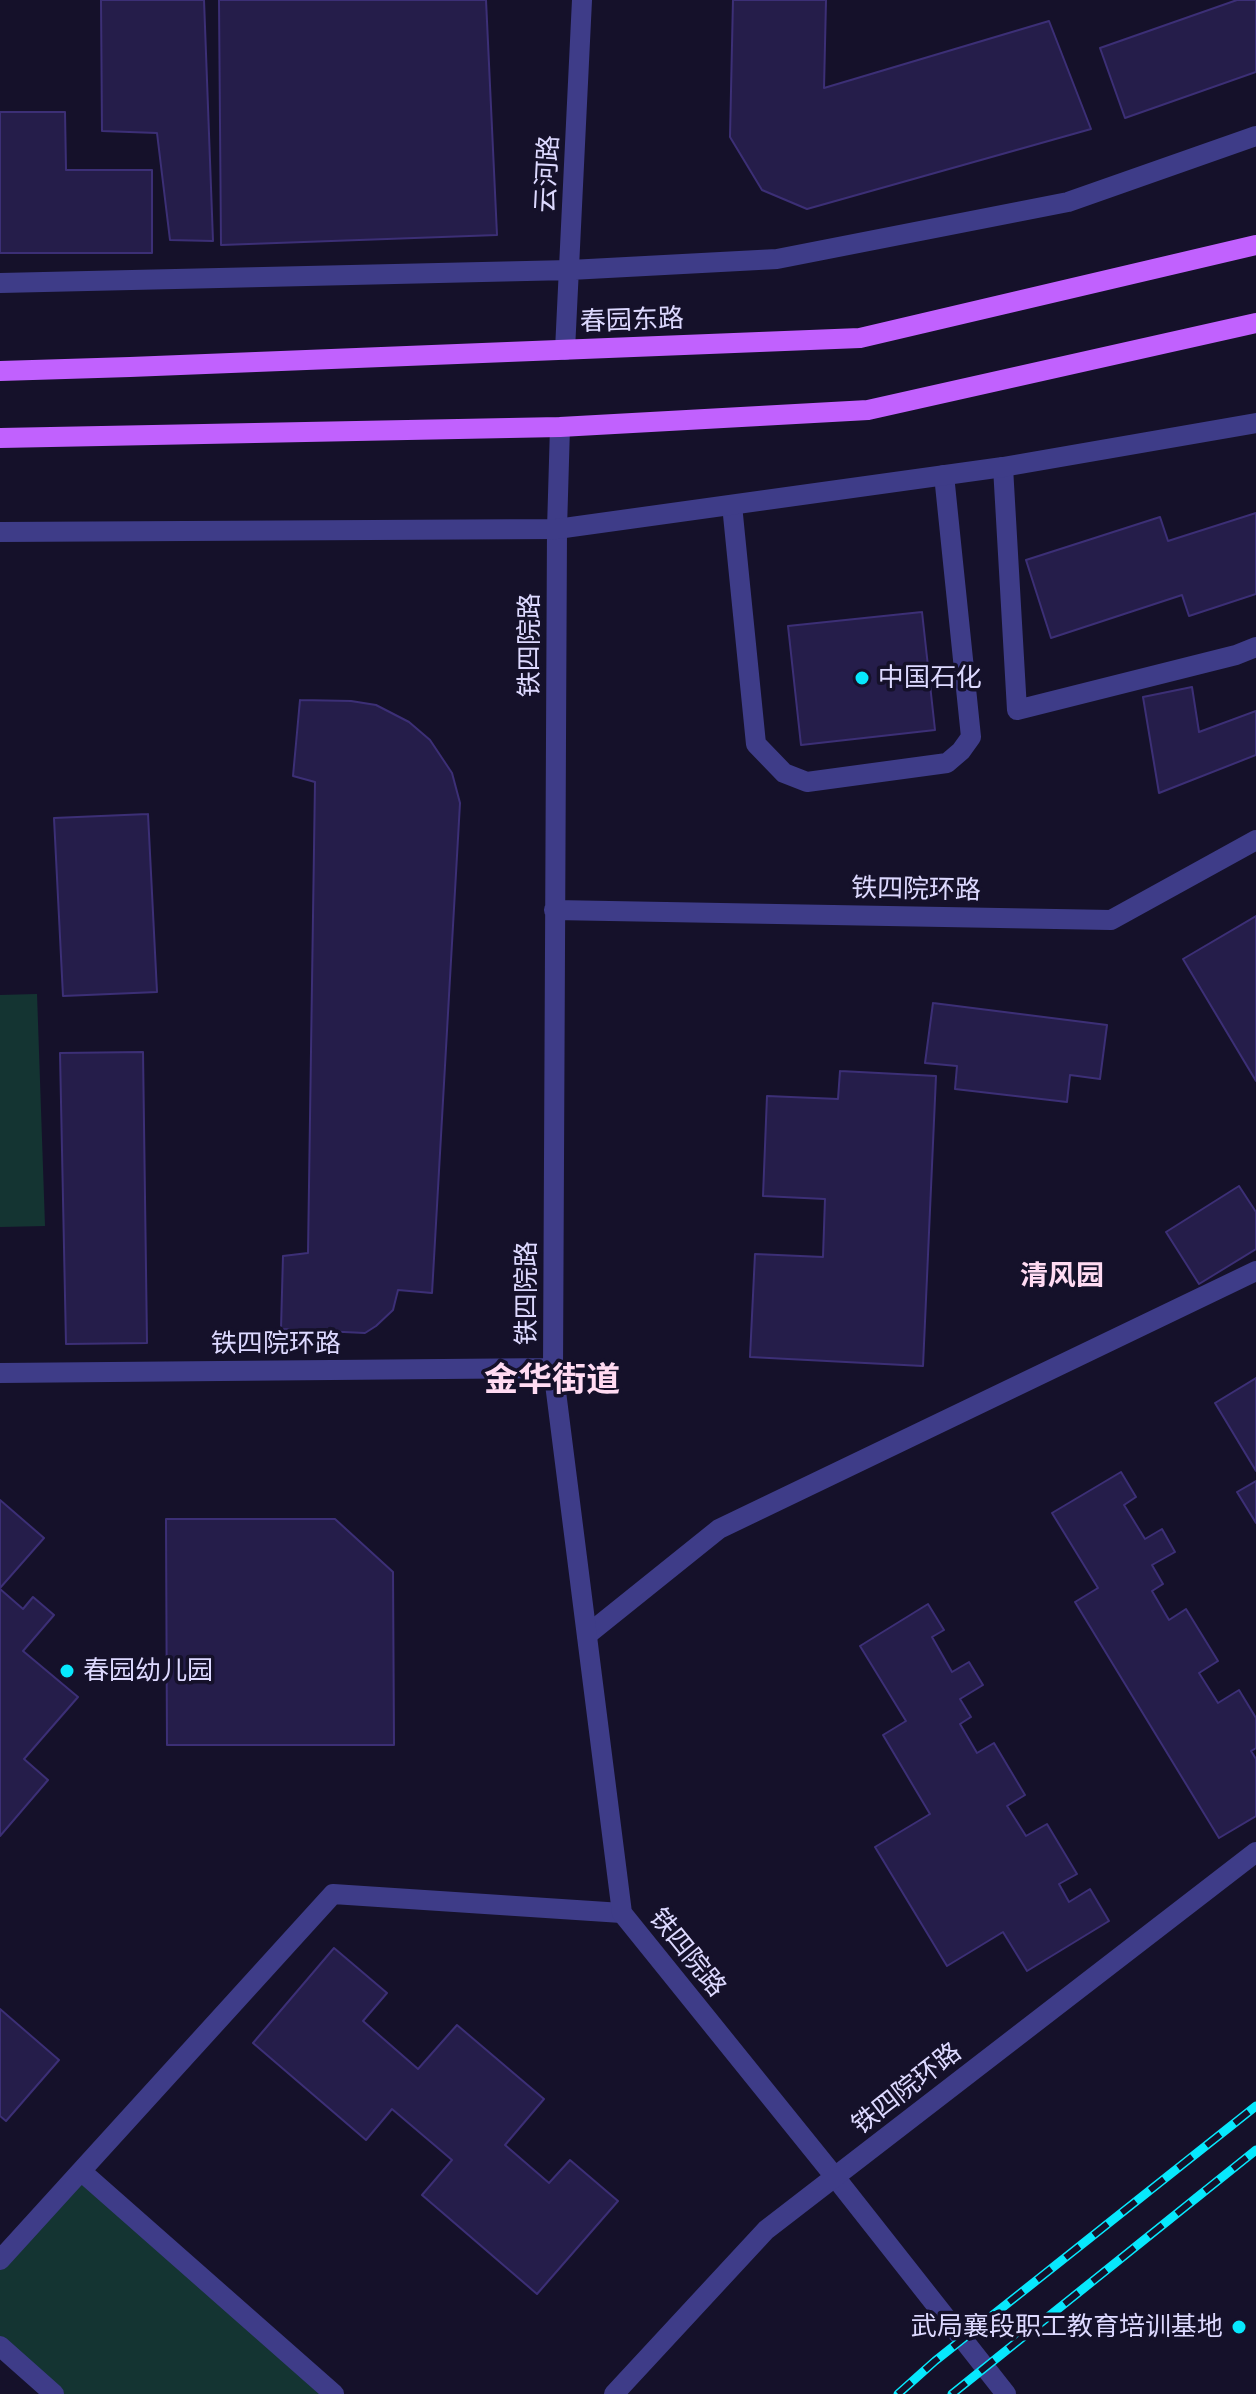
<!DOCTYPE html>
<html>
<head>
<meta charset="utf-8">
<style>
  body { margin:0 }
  canvas { display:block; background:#15112a }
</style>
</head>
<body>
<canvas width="1256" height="2394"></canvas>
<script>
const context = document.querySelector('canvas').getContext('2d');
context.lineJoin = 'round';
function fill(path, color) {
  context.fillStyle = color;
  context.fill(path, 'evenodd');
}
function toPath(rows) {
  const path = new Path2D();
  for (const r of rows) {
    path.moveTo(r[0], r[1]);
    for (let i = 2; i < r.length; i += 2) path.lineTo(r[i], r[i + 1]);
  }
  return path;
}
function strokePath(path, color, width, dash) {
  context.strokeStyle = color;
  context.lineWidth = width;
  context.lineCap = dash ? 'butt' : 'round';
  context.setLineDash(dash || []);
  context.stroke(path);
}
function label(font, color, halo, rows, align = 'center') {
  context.font = font + ' "IBM Plex Sans","Noto Sans SC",sans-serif';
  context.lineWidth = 7;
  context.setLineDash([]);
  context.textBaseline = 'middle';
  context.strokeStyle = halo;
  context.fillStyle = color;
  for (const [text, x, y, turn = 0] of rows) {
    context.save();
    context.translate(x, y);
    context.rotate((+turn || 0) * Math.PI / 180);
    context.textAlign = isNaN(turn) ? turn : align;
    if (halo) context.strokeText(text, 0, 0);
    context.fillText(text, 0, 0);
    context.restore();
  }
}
const green = toPath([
  [37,994,45,1226,0,1227,0,995],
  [81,2171,334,2394,54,2394,0,2346,0,2260]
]);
const building = toPath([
  [101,0,204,0,213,241,170,240,157,133,102,131,101,0],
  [219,0,486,0,497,235,221,245,219,0],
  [733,0,826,0,824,88,1049,21,1091,129,807,209,762,190,730,137,733,0],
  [1237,0,1256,0,1256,72,1125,118,1100,48,1237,0],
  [0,112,65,112,66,170,152,170,152,253,0,253,0,112],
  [1256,513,1256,594,1189,616,1182,595,1051,638,1026,560,1160,517,1168,541,1256,513],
  [922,612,935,730,801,745,788,626,922,612],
  [1192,687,1199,732,1256,711,1256,755,1159,793,1143,697,1192,687],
  [300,700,351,701,376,705,409,722,430,740,452,773,460,803,432,1293,398,1290,393,1310,376,1326,365,1333,281,1329,283,1256,308,1253,315,782,293,776,300,700],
  [148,814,157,992,63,996,54,818,148,814],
  [1256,916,1256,1081,1183,959,1256,916],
  [933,1003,1107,1025,1100,1079,1070,1075,1067,1102,955,1089,957,1066,925,1063,933,1003],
  [143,1052,147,1343,66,1344,60,1053,143,1052],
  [840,1071,936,1076,923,1366,750,1357,755,1254,823,1257,825,1199,763,1196,767,1096,838,1099,840,1071],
  [1239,1186,1256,1212,1256,1249,1199,1284,1166,1232,1239,1186],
  [1256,1378,1256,1471,1215,1403,1256,1378],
  [1121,1472,1136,1497,1124,1505,1145,1539,1162,1529,1175,1552,1152,1565,1163,1584,1152,1591,1169,1620,1186,1609,1218,1661,1199,1673,1218,1703,1239,1690,1256,1718,1256,1748,1251,1751,1256,1759,1256,1816,1219,1838,1075,1602,1098,1588,1052,1513,1121,1472],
  [1256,1481,1256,1523,1237,1492,1256,1481],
  [0,1500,44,1538,0,1588,0,1500],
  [166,1519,335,1519,393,1572,394,1745,167,1745,166,1519],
  [0,1589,23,1609,33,1597,54,1615,23,1651,78,1697,24,1759,48,1780,0,1836,0,1589],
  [928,1604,944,1630,932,1637,952,1672,969,1662,983,1685,960,1699,971,1717,960,1724,977,1753,994,1743,1025,1795,1007,1806,1026,1836,1047,1824,1077,1874,1059,1884,1069,1902,1090,1889,1109,1921,1027,1971,1003,1932,947,1966,875,1847,930,1814,883,1735,906,1721,860,1646,928,1604],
  [334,1948,387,1993,363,2021,418,2069,457,2025,544,2099,505,2145,549,2183,570,2160,618,2201,537,2294,422,2195,452,2160,392,2109,366,2140,253,2043,334,1948],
  [0,2009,59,2060,6,2121,0,2116,0,2009]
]);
const service = toPath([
  [732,505,756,744,784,773,807,782,947,763,961,751,971,737,944,475],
  [587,1635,719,1529,1256,1271],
  [81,2171,334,2394],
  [835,2177,1006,2394],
  [0,2260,333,1894,622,1913],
  [0,2346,54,2394]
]);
const minor = toPath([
  [560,427,557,529,553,1368,622,1913,835,2177],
  [1003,467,1017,710,1236,655,1256,647],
  [554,910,1111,920,1256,840],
  [0,1373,553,1368],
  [614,2394,766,2230,1256,1852]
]);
const tertiary = toPath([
  [0,283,570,270,777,259,1068,202,1256,136],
  [565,350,582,0],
  [0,532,557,529,1003,467,1256,423]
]);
const primary = toPath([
  [0,371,130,367,860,338,1256,245],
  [0,438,560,427,868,410,1256,323]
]);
const rail = toPath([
  [898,2394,935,2361,1256,2106],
  [952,2394,1256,2150]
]);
const markers = [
  [862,678,8,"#07e8fd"],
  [67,1671,8,"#07e8fd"],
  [1239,2327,8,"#07e8fd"]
];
const streetNames = [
  ["云河路",548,174,-87],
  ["春园东路",632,321,-2],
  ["铁四院路",530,645,-90],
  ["铁四院环路",916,890,1],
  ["铁四院路",527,1293,-90],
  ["铁四院环路",276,1344],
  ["铁四院路",687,1953,51],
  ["铁四院环路",907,2089,-38]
];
const poiNames = [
  ["中国石化",878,678],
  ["春园幼儿园",83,1671],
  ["武局襄段职工教育培训基地",1223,2327,"right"]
];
const neighbourhoodNames = [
  ["清风园",1062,1277]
];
const districtNames = [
  ["金华街道",552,1381]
];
fill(green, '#143432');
fill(building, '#251d4a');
strokePath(building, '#3c2f76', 2);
strokePath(service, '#3e3c88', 20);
strokePath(minor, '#3e3c88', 20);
strokePath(tertiary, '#3e3c88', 20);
strokePath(primary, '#c161fe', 20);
strokePath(rail, '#07e8fd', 9);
strokePath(rail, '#15112a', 6, [18]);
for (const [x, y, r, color] of markers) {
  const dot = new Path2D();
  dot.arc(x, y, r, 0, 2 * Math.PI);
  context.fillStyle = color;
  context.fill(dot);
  strokePath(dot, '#15112a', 3);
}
label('26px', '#ddd9ff', '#15112a', streetNames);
label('26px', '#ddd9ff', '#15112a', poiNames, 'left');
label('bold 28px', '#ffdbf2', '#15112a', neighbourhoodNames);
label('bold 34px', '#ffdbf2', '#15112a', districtNames);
</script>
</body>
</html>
